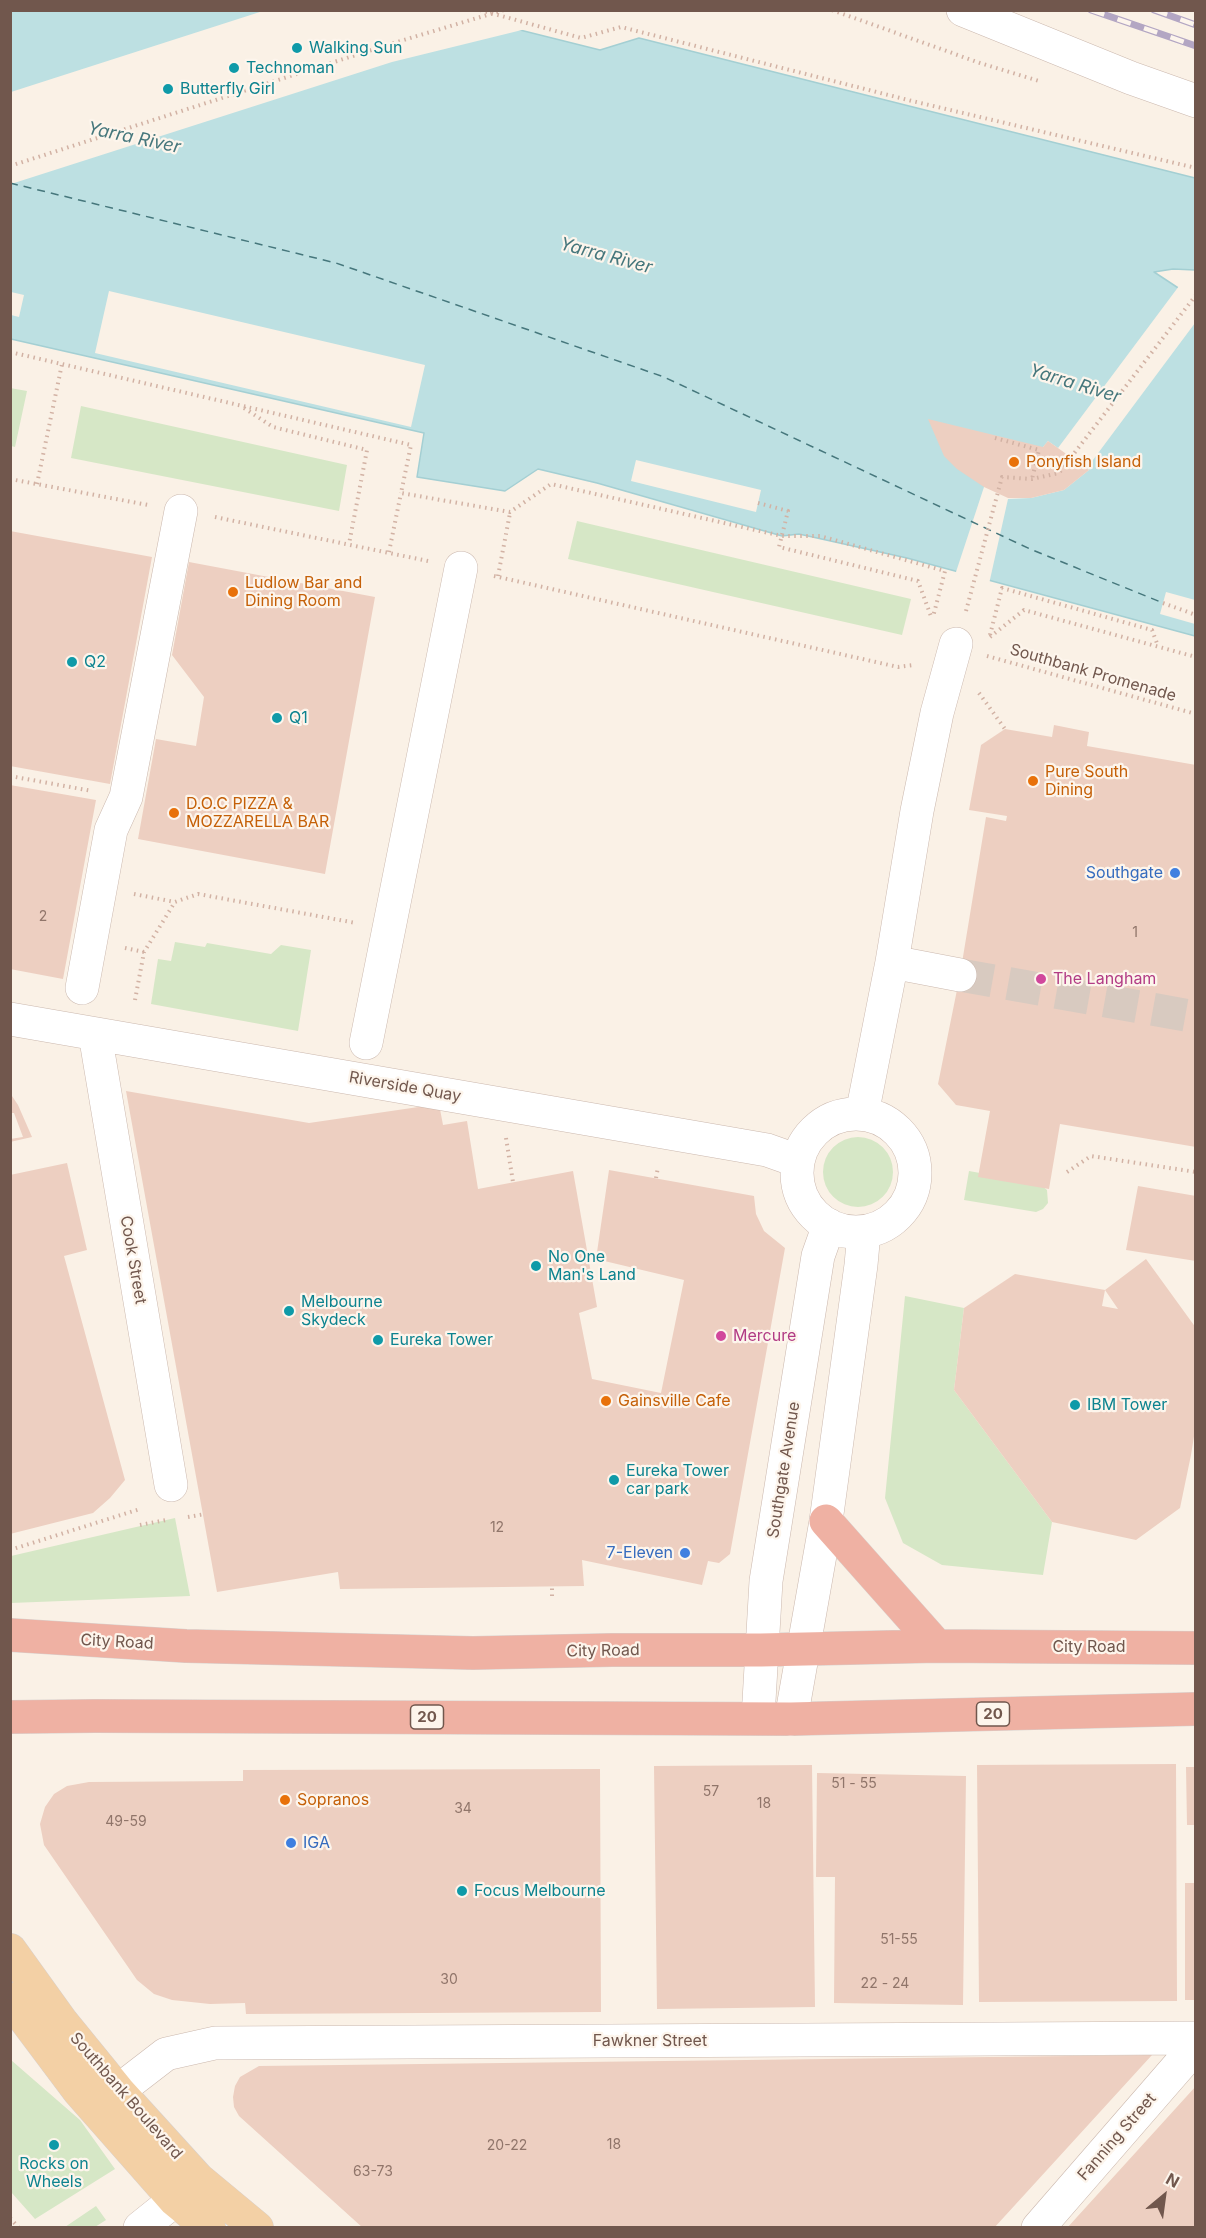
<!DOCTYPE html>
<html>
<head>
<meta charset="utf-8">
<style>
  body { margin:0 }
  #map { position:relative; width:1206px; height:2238px; overflow:hidden; background:#faf1e6; font-family:Inter,sans-serif }
  canvas { display:block }
  .frame { position:absolute; inset:0; border:12px solid #71574d; pointer-events:none }
  .north { position:absolute; left:1134px; top:2166px; width:60px; height:60px; -webkit-text-stroke:4px #fdf5ec; paint-order:stroke; rotate:29deg; font-size:16px; font-weight:700; line-height:24px; text-align:center; color:#71574d }
  .north::after { content:''; display:block; margin:auto; width:21px; height:27px; background:#71574d; clip-path:polygon(50% 0,100% 100%,50% 72%,0 100%) }
</style>
</head>
<body>
<div id="map">
<canvas width="1206" height="2238"></canvas>
<div class="frame"></div>
<div class="north">N</div>
</div>
<script>
const context = document.querySelector('canvas').getContext('2d');
context.lineJoin = 'round';
function fill(path, color) {
  context.fillStyle = color;
  context.fill(path, 'evenodd');
}
function toPath(rows) {
  const path = new Path2D();
  for (const r of rows) {
    if (r.length === 3) {
      path.moveTo(r[0] + r[2], r[1]);
      path.arc(r[0], r[1], r[2], 0, 2 * Math.PI);
      continue;
    }
    path.moveTo(r[0], r[1]);
    for (let i = 2; i < r.length; i += 2) path.lineTo(r[i], r[i + 1]);
  }
  return path;
}
function strokePath(path, color, width, dash) {
  context.strokeStyle = color;
  context.lineWidth = width;
  context.lineCap = dash ? 'butt' : 'round';
  context.setLineDash(dash || []);
  context.stroke(path);
}
function label(font, color, halo, rows, align = 'center') {
  context.font = font + ' Inter,sans-serif';
  context.lineWidth = 4.5;
  context.setLineDash([]);
  context.textBaseline = 'middle';
  context.strokeStyle = halo;
  context.fillStyle = color;
  for (const [text, x, y, turn = 0] of rows) {
    context.save();
    context.translate(x, y);
    context.rotate((+turn || 0) * Math.PI / 180);
    context.textAlign = isNaN(turn) ? turn : align;
    if (halo) context.strokeText(text, 0, 0);
    context.fillText(text, 0, 0);
    context.restore();
  }
}
const green = toPath([
  [10,388,27,391,15,447,11,446],
  [81,406,347,465,339,511,71,458],
  [577,521,911,599,902,635,568,559],
  [175,942,205,947,207,943,271,954,281,945,311,950,298,1031,151,1004,158,959,171,961],
  [858,1172,35],
  [969,1171,1040,1184,1047,1190,1048,1203,1043,1209,1036,1212,964,1200],
  [905,1296,964,1308,954,1390,1052,1522,1043,1575,942,1565,903,1543,885,1498],
  [175,1518,190,1596,11,1603,11,1556],
  [11,2060,80,2120,115,2169,35,2219,11,2192],
  [96,2206,106,2220,95,2227,65,2227]
]);
const water = toPath([
  [440,10,600,50,639,38,1195,178,1195,270,1173,269,1154,272,1195,299,1195,636,907,558,799,534,782,536,597,483,538,469,505,491,417,477,424,433,11,339,11,11,440,10]
]);
const pier = toPath([
  [452,10,526,29,392,62,11,184,11,92,263,11],
  [1179,286,1196,295,1195,323,1087,468,1089,470,1064,490,1031,498,1008,499,989,584,955,575,984,487,993,448,1043,447,1048,441,1058,448],
  [109,291,425,365,411,427,95,353],
  [11,292,24,295,19,317,11,315],
  [636,460,761,490,756,512,631,481],
  [1166,592,1195,600,1195,624,1160,614]
]);
const ferry = toPath([
  [10,183,336,263,664,377,1030,549,1163,603]
]);
const building = toPath([
  [928,419,1043,447,1048,441,1089,470,1064,490,1031,498,1008,498,984,487,957,469,944,456],
  [10,531,152,557,110,784,10,766],
  [189,562,375,597,325,874,138,839,156,739,196,746,204,697,172,655],
  [1054,725,1089,732,1087,746,1196,765,1196,1147,1060,1124,1049,1189,978,1177,990,1111,956,1105,938,1084,960,975,986,817,1006,821,1007,816,969,810,981,745,1005,729,1052,737],
  [10,785,96,800,63,979,10,969],
  [126,1091,309,1123,439,1104,443,1125,467,1121,478,1189,573,1171,597,1307,579,1313,592,1379,661,1393,684,1280,596,1259,609,1170,754,1196,756,1214,764,1231,785,1248,730,1554,719,1563,708,1561,702,1585,582,1560,584,1586,340,1589,338,1572,217,1592],
  [10,1093,18,1105,32,1137,10,1142,10,1139,23,1137,14,1113,10,1113],
  [67,1163,87,1250,64,1256,125,1480,110,1498,93,1513,10,1534,10,1175],
  [1138,1186,1196,1196,1196,1261,1126,1250],
  [1146,1259,1196,1328,1196,1424,1191,1455,1180,1508,1136,1540,1052,1522,954,1390,964,1308,1015,1274,1105,1290,1102,1306,1118,1309,1105,1290],
  [1176,1764,1177,2001,979,2002,977,1765],
  [812,1765,815,2007,657,2009,654,1766],
  [1186,1767,1196,1767,1196,1825,1187,1825],
  [600,1769,601,2012,246,2014,245,2003,210,2004,172,2000,154,1994,137,1980,44,1845,40,1824,45,1807,54,1794,67,1786,89,1782,243,1781,243,1770],
  [817,1773,966,1776,963,2005,834,2003,835,1877,816,1877],
  [1185,1883,1196,1883,1196,2000,1185,2000],
  [1152,2055,994,2228,363,2228,239,2116,234,2107,233,2097,235,2086,240,2077,259,2066],
  [1196,2086,1196,2228,1067,2228]
]);
const minorTunnel = toPath([
  [960,975,1196,1017]
]);
const path = toPath([
  [480,10,581,38,621,27,912,101,1196,168],
  [832,10,980,63,1039,81],
  [10,352,411,445,401,493,510,512,551,484,782,536,820,536,945,571,933,617],
  [244,408,273,427,367,450,349,544],
  [995,438,1039,450,1032,479],
  [10,479,148,505],
  [37,484,62,364],
  [758,503,788,511,779,547,918,581,932,619],
  [215,517,428,561],
  [389,552,401,493],
  [494,576,898,667,914,665],
  [498,576,510,513],
  [1163,603,1196,615],
  [966,611,1002,477,1032,479,1059,473,1196,295],
  [990,635,1002,588,1152,630,1158,646],
  [990,637,1024,610,1196,657],
  [987,656,1196,714],
  [979,693,1005,729],
  [10,776,92,791],
  [134,894,175,902,198,894,356,923],
  [125,948,144,952],
  [135,1000,144,952,175,902],
  [506,1138,513,1182],
  [1067,1172,1091,1156,1196,1172],
  [656,1178,658,1167],
  [188,1517,205,1514],
  [140,1525,166,1520],
  [10,1550,140,1509],
  [552,1596,552,1588],
  [10,2218,19,2228]
]);
const minor = toPath([
  [963,10,1131,78,1196,101],
  [892,962,960,975],
  [82,988,111,830,126,797,181,511],
  [10,1019,767,1150,798,1161],
  [95,1034,171,1485],
  [366,1043,461,568],
  [862,1114,892,962,917,811,937,713,956,644],
  [856,1173,59],
  [758,1718,766,1581,818,1256,829,1225],
  [791,1719,826,1521,861,1265,864,1232],
  [118,2091,166,2054,215,2043,1196,2038],
  [140,2228,175,2200],
  [1038,2228,1196,2046]
]);
const major = toPath([
  [10,1950,61,2021,118,2091,198,2179,257,2228],
  [10,1999,79,2091,175,2200,209,2228]
]);
const highway = toPath([
  [826,1521,937,1646],
  [10,1635,186,1646,473,1653,612,1650,761,1650,937,1646,1196,1648],
  [10,1717,95,1716,791,1719,1196,1709]
]);
const rail = toPath([
  [1091,10,1196,46],
  [1154,10,1196,25]
]);
const pathBridge = toPath([
  [10,166,387,45,504,10]
]);
const markers = [
  [297,48,6,"#0f9aa8"],
  [234,68,6,"#0f9aa8"],
  [168,89,6,"#0f9aa8"],
  [1014,462,6,"#e8710a"],
  [233,592,6,"#e8710a"],
  [72,662,6,"#0f9aa8"],
  [277,718,6,"#0f9aa8"],
  [1033,781,6,"#e8710a"],
  [174,813,6,"#e8710a"],
  [1175,873,6,"#3f7fe0"],
  [1041,979,6,"#d1479c"],
  [536,1266,6,"#0f9aa8"],
  [289,1311,6,"#0f9aa8"],
  [721,1336,6,"#d1479c"],
  [378,1340,6,"#0f9aa8"],
  [606,1401,6,"#e8710a"],
  [1075,1405,6,"#0f9aa8"],
  [614,1480,6,"#0f9aa8"],
  [685,1553,6,"#3f7fe0"],
  [285,1800,6,"#e8710a"],
  [291,1843,6,"#3f7fe0"],
  [462,1891,6,"#0f9aa8"],
  [54,2145,6,"#0f9aa8"]
];
const numberNames = [
  ["2",43,917],
  ["1",1135,933],
  ["12",497,1528],
  ["51 - 55",854,1784],
  ["57",711,1792],
  ["18",764,1804],
  ["34",463,1809],
  ["49-59",126,1822],
  ["51-55",899,1940],
  ["30",449,1980],
  ["22 - 24",885,1984],
  ["18",614,2145],
  ["20-22",507,2146],
  ["63-73",373,2172]
];
const shields = [
  [993,1714,33],
  [427,1717,33]
];
const shieldNames = [
  ["20",993,1714],
  ["20",427,1717]
];
const cultureNames = [
  ["Walking Sun",309,48],
  ["Technoman",246,68],
  ["Butterfly Girl",180,89],
  ["Q2",84,662],
  ["Q1",289,718],
  ["No One",548,1257],
  ["Man's Land",548,1275],
  ["Melbourne",301,1302],
  ["Skydeck",301,1320],
  ["Eureka Tower",390,1340],
  ["IBM Tower",1087,1405],
  ["Eureka Tower",626,1471],
  ["car park",626,1489],
  ["Focus Melbourne",474,1891],
  ["Rocks on",54,2164,"center"],
  ["Wheels",54,2182,"center"]
];
const foodNames = [
  ["Ponyfish Island",1026,462],
  ["Ludlow Bar and",245,583],
  ["Dining Room",245,601],
  ["Pure South",1045,772],
  ["Dining",1045,790],
  ["D.O.C PIZZA &",186,804],
  ["MOZZARELLA BAR",186,822],
  ["Gainsville Cafe",618,1401],
  ["Sopranos",297,1800]
];
const streetNames = [
  ["Southbank Promenade",1093,673,16],
  ["Riverside Quay",405,1087,10],
  ["Cook Street",133,1260,80],
  ["Southgate Avenue",784,1470,-81],
  ["City Road",117,1642,3],
  ["City Road",1089,1647],
  ["City Road",603,1651,-1],
  ["Fawkner Street",650,2041],
  ["Southbank Boulevard",126,2096,49],
  ["Fanning Street",1117,2137,-49]
];
const shopNames = [
  ["Southgate",1163,873],
  ["7-Eleven",673,1553],
  ["IGA",303,1843,"left"]
];
const hotelNames = [
  ["The Langham",1053,979],
  ["Mercure",733,1336]
];
const waterNames = [
  ["Yarra River",134,138,12],
  ["Yarra River",606,256,15],
  ["Yarra River",1075,384,17]
];
fill(green, '#d6e7c6');
fill(water, '#bde0e2');
strokePath(water, '#a4cfd3', 1.5);
fill(pier, '#faf1e6');
strokePath(ferry, '#46777c', 1.5, [8, 6]);
fill(building, '#edcfc1');
strokePath(minorTunnel, '#d8cac0', 33, [33, 16]);
strokePath(minor, '#cbb8ae', 34);
strokePath(major, '#d7d0cd', 34);
strokePath(highway, '#d7d0cd', 34);
strokePath(path, '#d2b2a4', 4, [1.5, 4.5]);
strokePath(minor, '#fff', 33);
strokePath(major, '#f3d0a5', 33);
strokePath(highway, '#efb1a3', 33);
strokePath(rail, '#b3a6c3', 7);
strokePath(rail, '#fdf5ec', 4.5, [14]);
strokePath(pathBridge, '#d2b2a4', 4, [1.5, 4.5]);
for (const [x, y, r, color] of markers) {
  const dot = new Path2D();
  dot.arc(x, y, r, 0, 2 * Math.PI);
  context.fillStyle = color;
  context.fill(dot);
  strokePath(dot, '#fdf5ec', 2);
}
label('14px', '#90756a', null, numberNames);
for (const [x, y, w] of shields) {
  const box = new Path2D();
  box.roundRect(x - w / 2, y - 12, w, 24, 4.5);
  context.fillStyle = '#fdf5ec';
  context.fill(box);
  strokePath(box, '#71574d', 1.5);
}
label('bold 15px', '#71574d', null, shieldNames);
label('16px', '#0d838f', '#fdf5ec', cultureNames, 'left');
label('16px', '#c56008', '#fdf5ec', foodNames, 'left');
label('16px', '#71574d', '#fdf5ec', streetNames);
label('16px', '#366cbe', '#fdf5ec', shopNames, 'right');
label('16px', '#b23c85', '#fdf5ec', hotelNames, 'left');
label('italic 18px', '#46777c', '#fdf5ec', waterNames);
</script>
</body>
</html>
